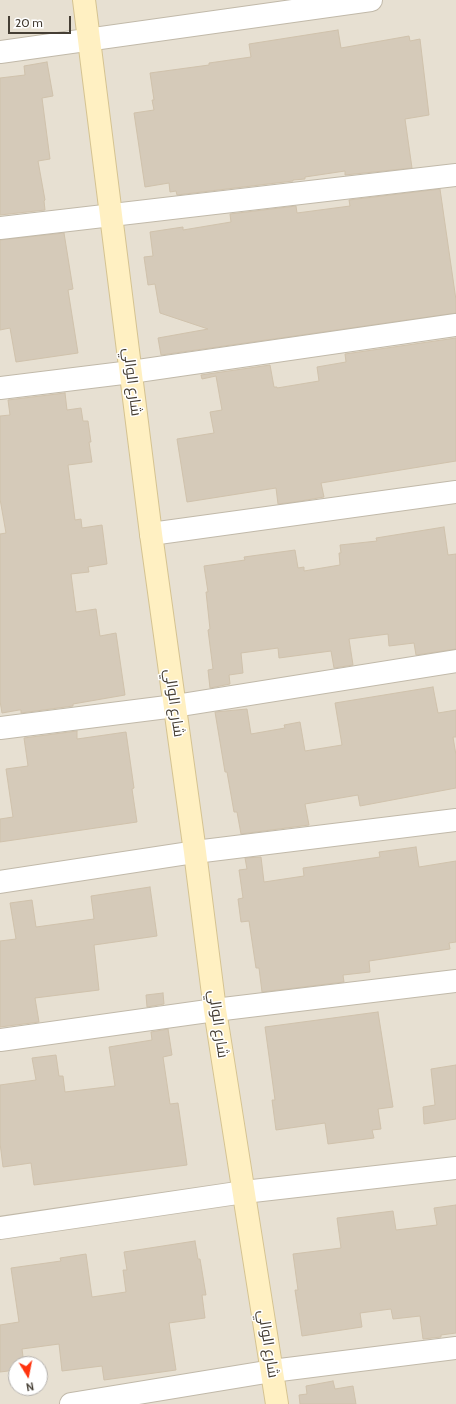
<!DOCTYPE html>
<html>
<head>
<meta charset="utf-8">
<style>
  body { margin:0 }
  #map { position:relative; width:456px; height:1404px; overflow:hidden; background:#f3eee4; font-family:Cabin,sans-serif }
  canvas { display:block }
  .north { position:absolute; left:8px; top:1356px; width:40px; height:40px; box-sizing:border-box; background:#fff; border:1px solid #b5b2ae; border-radius:50%; rotate:170deg; font-size:11px; font-weight:700; line-height:16px; text-align:center; color:#453e34 }
  .north::after { content:''; display:block; margin:auto; width:14px; height:18px; background:#ff340f; clip-path:polygon(50% 0,100% 100%,50% 72%,0 100%) }
  .scale { position:absolute; left:8px; top:16px; width:63px; height:18px; box-sizing:border-box; border:2px solid #453e34; border-top:0; padding-left:5px; font-size:12px; line-height:14px; white-space:nowrap; color:#453e34; -webkit-text-stroke:3px #fff; paint-order:stroke }
</style>
</head>
<body>
<div id="map">
<canvas width="456" height="1404"></canvas>
<div class="north">N</div>
<div class="scale">20 m</div>
</div>
<script>
const context = document.querySelector('canvas').getContext('2d');
context.lineJoin = 'round';
function fill(path, color) {
  context.fillStyle = color;
  context.fill(path, 'evenodd');
}
function toPath(rows) {
  const path = new Path2D();
  for (const r of rows) {
    path.moveTo(r[0], r[1]);
    for (let i = 2; i < r.length; i += 2) path.lineTo(r[i], r[i + 1]);
  }
  return path;
}
function strokePath(path, color, width, dash) {
  context.strokeStyle = color;
  context.lineWidth = width;
  context.lineCap = dash ? 'butt' : 'round';
  context.setLineDash(dash || []);
  context.stroke(path);
}
function label(font, color, halo, rows, align = 'center') {
  context.font = font + ' Cabin,Cairo,sans-serif';
  context.lineWidth = 3;
  context.setLineDash([]);
  context.textBaseline = 'middle';
  context.strokeStyle = halo;
  context.fillStyle = color;
  for (const [text, x, y, turn = 0] of rows) {
    context.save();
    context.translate(x, y);
    context.rotate((+turn || 0) * Math.PI / 180);
    context.textAlign = isNaN(turn) ? turn : align;
    if (halo) context.strokeText(text, 0, 0);
    context.fillText(text, 0, 0);
    context.restore();
  }
}
const residential = toPath([
  [0,0,456,0,456,1404,0,1404],
  [16,1364,40,1364,40,1388,16,1388]
]);
const building = toPath([
  [338,30,341,48,409,36,410,41,420,39,429,115,405,119,412,168,345,175,345,171,305,177,305,179,293,180,293,181,177,195,176,191,170,192,169,183,145,187,134,113,154,110,152,100,154,100,150,73,209,65,209,63,251,57,249,44,338,30],
  [47,62,53,96,42,98,50,159,38,161,45,200,44,201,45,210,0,215,0,78,25,75,24,66,47,62],
  [440,189,456,300,456,313,161,355,158,338,208,329,160,313,155,284,148,285,144,257,153,256,150,232,183,227,183,230,231,222,230,214,296,206,297,213,350,206,349,200,440,189],
  [64,233,73,289,68,290,78,353,16,362,10,328,0,330,0,240,64,233],
  [456,338,456,461,321,483,324,497,295,502,278,504,276,488,187,502,177,439,214,433,210,412,222,410,216,376,202,379,201,375,270,365,274,387,277,387,277,388,319,381,317,367,346,362,345,354,456,338],
  [65,393,67,410,81,408,83,421,88,421,91,442,89,442,92,462,68,465,75,520,81,519,82,528,102,525,107,564,88,567,89,572,71,574,76,612,96,609,100,636,116,633,125,695,73,704,73,706,21,713,21,710,19,710,2,713,0,701,0,534,6,533,0,499,0,416,10,415,8,400,65,393],
  [444,527,448,555,456,554,456,649,416,655,414,643,389,646,388,634,349,639,353,665,334,668,331,651,279,658,278,648,241,653,243,673,229,675,230,684,210,688,208,670,213,669,208,630,210,629,206,592,208,592,204,566,245,560,244,557,295,550,298,568,304,567,304,571,340,565,339,553,341,553,340,545,377,541,376,538,444,527],
  [433,687,438,713,456,710,456,737,453,737,456,755,456,788,360,806,358,795,305,804,309,825,241,834,237,812,234,812,227,772,225,772,215,712,247,709,251,734,285,728,284,725,300,722,305,751,342,745,335,703,433,687],
  [77,731,77,739,126,732,134,788,132,789,137,822,0,842,0,819,13,817,6,769,28,766,24,738,77,731],
  [416,847,419,867,456,861,456,942,449,943,450,949,369,961,370,972,343,975,344,982,262,992,259,968,256,968,249,921,241,922,238,899,243,898,239,870,247,869,245,858,261,857,264,882,304,876,303,868,380,857,379,852,416,847],
  [150,887,157,936,94,945,99,990,35,998,39,1022,0,1027,0,941,16,939,10,903,32,900,36,927,94,919,91,896,150,887],
  [163,993,164,1004,147,1007,146,995,163,993],
  [378,1012,393,1107,378,1109,381,1129,372,1130,374,1138,328,1144,325,1123,276,1130,272,1100,275,1100,265,1027,378,1012],
  [168,1029,172,1055,163,1057,170,1104,178,1103,187,1165,34,1185,31,1163,3,1167,0,1143,0,1085,36,1080,32,1058,56,1055,59,1076,63,1076,65,1092,115,1086,109,1047,152,1040,151,1032,168,1029],
  [456,1065,456,1119,424,1124,423,1107,435,1105,431,1069,456,1065],
  [456,1205,456,1333,441,1335,441,1337,423,1339,420,1316,393,1319,391,1309,360,1313,362,1327,302,1336,295,1290,298,1290,293,1254,341,1248,337,1218,393,1211,396,1230,437,1225,434,1208,456,1205],
  [195,1241,198,1259,200,1259,206,1295,202,1295,205,1318,169,1323,176,1370,104,1380,102,1366,62,1371,59,1344,22,1349,24,1364,16,1364,16,1370,0,1372,0,1325,19,1322,11,1268,61,1261,60,1258,86,1254,92,1297,126,1292,123,1270,127,1270,124,1252,195,1241],
  [333,1381,335,1389,353,1386,356,1404,300,1404,299,1395,307,1394,306,1386,333,1381]
]);
const minor = toPath([
  [0,52,371,0],
  [0,228,456,175],
  [0,388,131,372,456,325],
  [151,534,456,492],
  [0,728,175,706,456,661],
  [0,882,195,852,456,820],
  [0,1040,215,1010,456,981],
  [0,1228,244,1192,456,1168],
  [71,1404,272,1371,456,1348]
]);
const secondary = toPath([
  [84,0,151,534,195,852,215,1010,277,1404]
]);
const streetNames = [
  ["شارع الوالي",132,382,83],
  ["شارع الوالي",174,703,82],
  ["شارع الوالي",218,1024,82],
  ["شارع الوالي",268,1344,81]
];
fill(residential, '#e7e0d2');
fill(building, '#d5cab9');
strokePath(building, '#d0c2ac', 1);
strokePath(minor, '#c1b9a9', 24);
strokePath(secondary, '#d5c391', 24);
strokePath(minor, '#fff', 22);
strokePath(secondary, '#fff0c2', 22);
label('15px', '#453e34', '#fff', streetNames);
</script>
</body>
</html>
